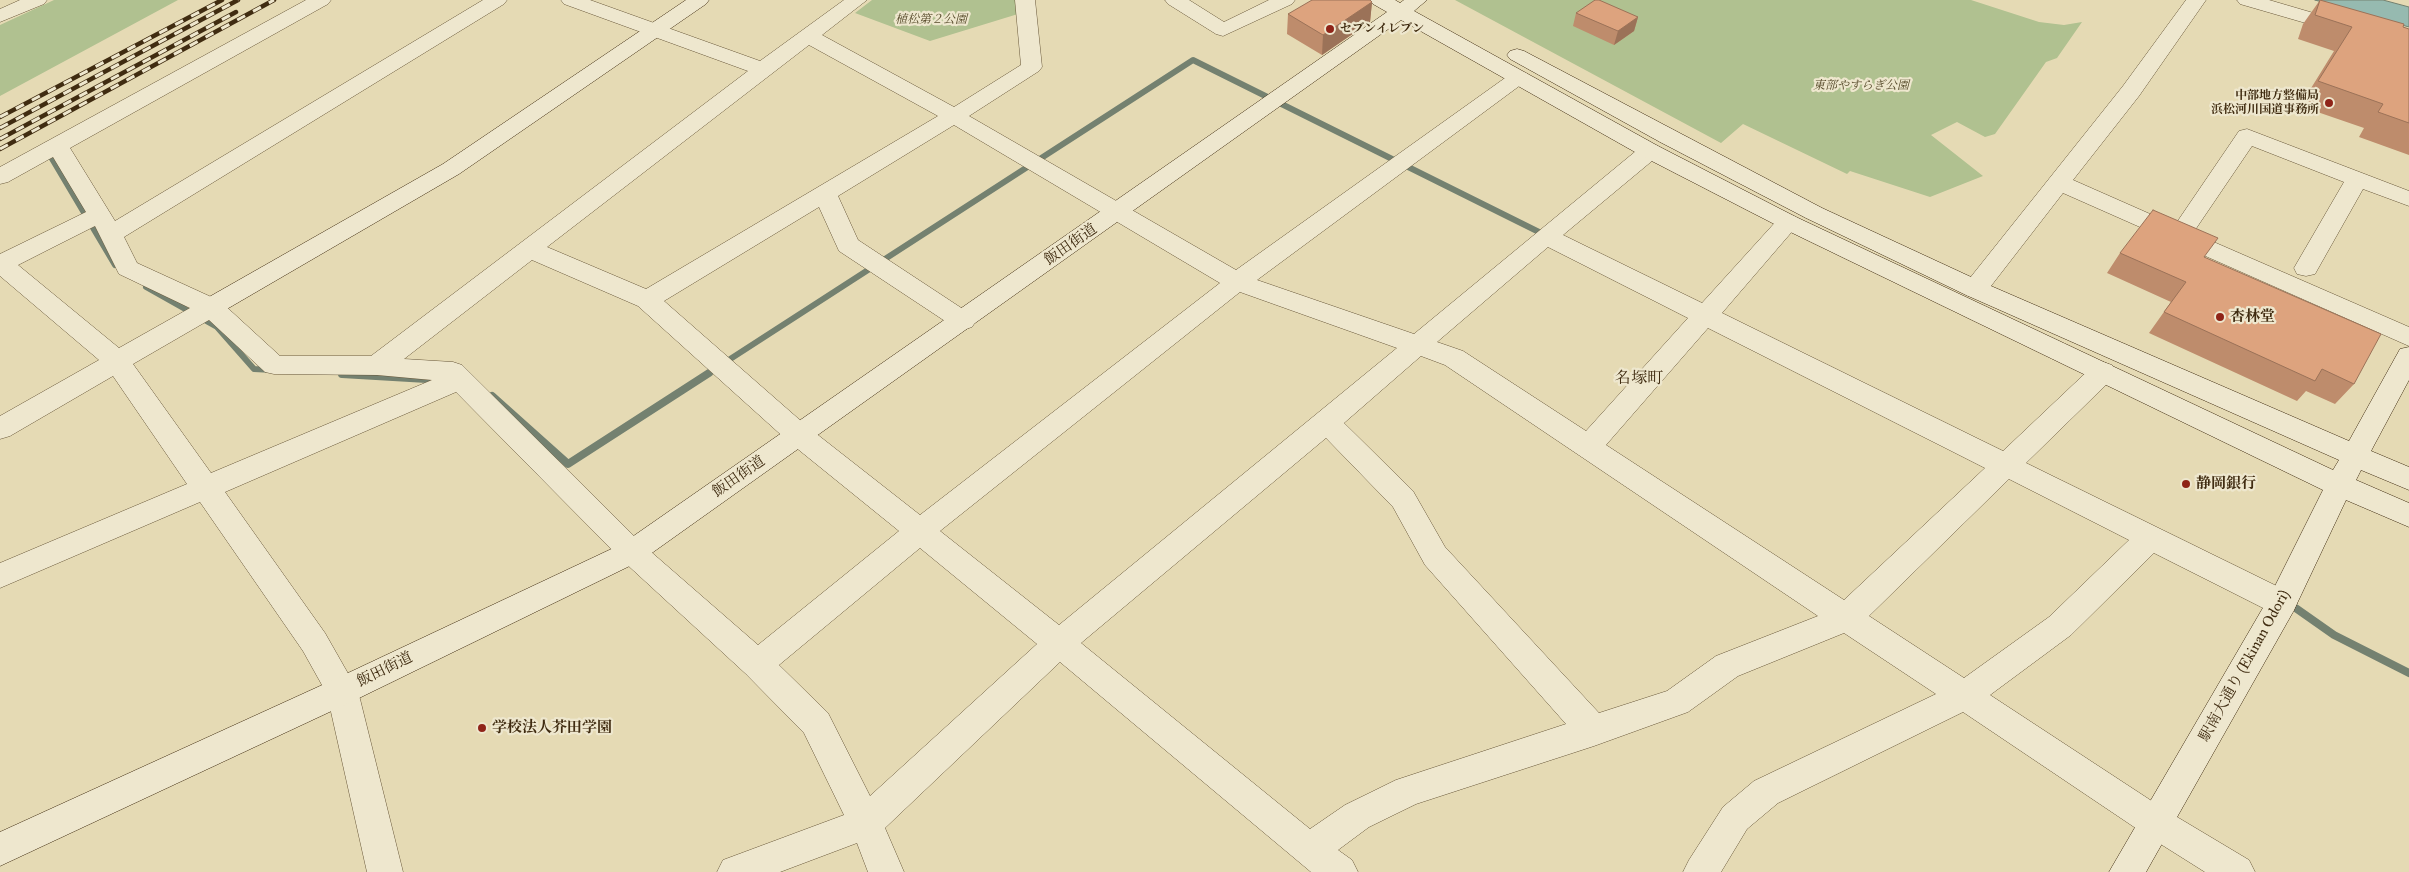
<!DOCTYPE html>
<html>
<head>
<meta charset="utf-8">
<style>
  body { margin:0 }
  canvas { display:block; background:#e5dab4 }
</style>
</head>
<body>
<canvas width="2409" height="872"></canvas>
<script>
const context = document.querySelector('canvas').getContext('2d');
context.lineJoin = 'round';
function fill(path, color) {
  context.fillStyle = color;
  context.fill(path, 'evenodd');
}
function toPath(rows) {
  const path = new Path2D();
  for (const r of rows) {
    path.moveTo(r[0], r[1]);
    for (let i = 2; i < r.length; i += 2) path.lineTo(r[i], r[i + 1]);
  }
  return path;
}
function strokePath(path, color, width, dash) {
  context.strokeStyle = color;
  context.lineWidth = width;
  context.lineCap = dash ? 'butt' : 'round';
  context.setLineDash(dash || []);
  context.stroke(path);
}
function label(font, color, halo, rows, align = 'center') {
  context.font = font + ' "IM FELL Great Primer","Noto Serif JP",serif';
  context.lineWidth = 4.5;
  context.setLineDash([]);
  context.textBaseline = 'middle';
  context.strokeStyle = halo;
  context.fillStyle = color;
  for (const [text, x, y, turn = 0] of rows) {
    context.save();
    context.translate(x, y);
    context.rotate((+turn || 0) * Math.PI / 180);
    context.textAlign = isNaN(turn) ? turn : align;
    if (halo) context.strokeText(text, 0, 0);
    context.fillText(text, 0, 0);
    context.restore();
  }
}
const green = toPath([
  [54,0,178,0,0,96,0,25],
  [872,0,1016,0,1018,14,930,41,855,13],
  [1455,0,1971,0,2039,22,2064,25,2082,22,2057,58,2046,62,1995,134,1985,137,1957,122,1931,135,1983,176,1930,197,1850,171,1847,174,1743,124,1721,143]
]);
const water = toPath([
  [2315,0,2383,0,2409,7,2409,27,2315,0]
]);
const streamFar1 = toPath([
  [51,157,115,265],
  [146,287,217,327,254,369,273,370],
  [707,374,1193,60,1547,236]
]);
const stream = toPath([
  [342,374,427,379],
  [492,396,568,464,709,373],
  [2287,602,2334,635,2409,673]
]);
const street = toPath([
  [20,0,47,0,44,4,0,22,0,9,20,0],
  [306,0,331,0,328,4,70,148,115,221,483,0,507,0,504,4,124,237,137,263,220,301,280,356,371,356,748,71,564,4,561,0,590,0,760,61,844,0,867,0,822,35,954,107,1021,65,1015,0,1035,0,1042,67,1039,71,969,116,1236,270,1512,73,1519,71,1526,73,1530,77,1526,81,1257,280,1414,334,1642,146,1650,144,1658,146,1661,151,1658,156,1563,235,1702,303,1780,217,1788,214,1796,217,1800,222,1796,227,1722,313,2003,451,2094,365,2103,362,2112,365,2116,372,2112,379,2026,463,2293,594,2297,603,2293,612,2282,616,2271,612,2154,553,2071,635,1990,695,2167,811,2249,860,2255,872,2205,872,2143,833,1963,712,1778,803,1747,829,1721,872,1683,872,1689,860,1723,807,1754,781,1936,694,1844,633,1738,676,1688,712,1594,746,1416,804,1369,827,1338,850,1352,860,1358,872,1311,872,1060,662,885,828,904,872,868,872,857,843,780,872,717,872,723,860,844,815,804,733,746,674,622,560,456,392,225,492,325,633,358,691,403,872,367,872,327,694,303,651,200,502,0,588,0,563,187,484,113,376,10,436,0,439,0,416,99,360,0,276,0,254,86,212,53,157,8,182,0,184,0,167,306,0],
  [809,45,938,116,646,289,547,247,809,45],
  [954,125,1220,283,920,515,809,428,664,301,819,207,839,251,954,327,963,330,972,327,976,321,972,315,858,240,838,196,954,125],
  [95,226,119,274,190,308,119,348,18,265,95,226],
  [1548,247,1688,318,1586,431,1463,351,1437,342,1548,247],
  [532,260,638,306,789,442,899,531,758,645,642,544,462,365,453,362,404,359,532,260],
  [1240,292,1397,348,1059,625,940,531,1240,292],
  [209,320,265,372,274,374,377,375,432,380,211,473,133,364,209,320],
  [1708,328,1985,468,1844,600,1606,445,1708,328],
  [1421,356,1445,365,1818,616,1716,656,1667,691,1599,713,1445,547,1413,491,1344,423,1421,356],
  [1326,438,1393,507,1425,565,1566,724,1396,780,1345,805,1310,829,1081,643,1326,438],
  [2009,479,2129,540,2049,617,1964,678,1869,616,2009,479],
  [920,548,1037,644,870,796,828,713,779,665,920,548],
  [1165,0,1189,0,1224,22,1269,0,1295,0,1292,4,1223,36,1216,34,1168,4,1165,0],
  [2186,0,2206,0,2139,96,2073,180,2175,225,2239,131,2247,129,2409,191,2409,206,2363,189,2315,274,2306,276,2297,274,2294,268,2344,182,2252,146,2193,233,2409,327,2409,346,2063,193,1984,295,1975,298,1966,295,1963,289,1966,283,2123,86,2186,0],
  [2237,0,2269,0,2409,41,2409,53,2240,4,2237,0]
]);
const secondary = toPath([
  [686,0,709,0,706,4,459,174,220,313,211,316,202,313,198,307,202,301,443,164,686,0],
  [1370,0,1395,0,1400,3,1404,0,1427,0,1414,11,1658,146,1796,217,2333,470,2339,460,1966,295,1806,218,1660,142,1510,59,1507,55,1510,51,1517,49,1524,51,1822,208,1984,283,2349,441,2400,349,2409,347,2409,380,2371,451,2409,467,2409,490,2361,470,2356,480,2409,503,2409,527,2346,500,2293,612,2146,872,2109,872,2271,594,2323,490,1780,227,1642,156,1401,20,642,560,353,701,0,866,0,832,331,681,622,544,1387,12,1373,4,1370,0]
]);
const rail = toPath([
  [0,117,222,0],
  [0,128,238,0],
  [0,139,236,12],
  [0,149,274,0]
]);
const wall = toPath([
  [2320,0,2409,29,2409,155,2359,137,2364,128,2300,106,2334,51,2298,39,2303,24],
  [1372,2,1370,22,1322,55,1287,34,1288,14],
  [1576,13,1638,17,1634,31,1614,45,1573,26],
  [2120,253,2204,257,2354,384,2335,404,2306,391,2297,401,2149,333,2171,302,2107,273]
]);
const shadedWall = toPath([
  [1372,2,1370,22,1322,55,1323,35],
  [1638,17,1634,31,1614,45,1618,31]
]);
const building = toPath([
  [1312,0,1370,0,1372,2,1323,35,1288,14,1312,0],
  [1595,0,1599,0,1638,17,1618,31,1576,13,1595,0],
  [2320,0,2404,24,2403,27,2409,29,2409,123,2378,112,2383,104,2318,81,2352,27,2315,15,2320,0],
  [2153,210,2218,238,2204,257,2381,334,2354,384,2322,369,2315,381,2164,312,2186,282,2120,253,2153,210]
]);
const markers = [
  [1330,29,5,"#8f2418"],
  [2329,103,5,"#8f2418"],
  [2220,317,5,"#8f2418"],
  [2186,484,5,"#8f2418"],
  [482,728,5,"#8f2418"]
];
const farParknames = [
  ["植松第２公園",931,20],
  ["東部やすらぎ公園",1861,86]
];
const farPoinames = [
  ["セブンイレブン",1340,29],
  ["中部地方整備局",2319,96,"right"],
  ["浜松河川国道事務所",2319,110,"right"]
];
const streetNames = [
  ["飯田街道",1071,245,-35],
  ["飯田街道",739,477,-35],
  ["駅南大通り (Ekinan Odori)",2245,666,-61],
  ["飯田街道",385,670,-26]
];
const poiNames = [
  ["杏林堂",2230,317],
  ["静岡銀行",2196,484],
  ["学校法人芥田学園",492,728]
];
const neighbourhoodNames = [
  ["名塚町",1639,379]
];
fill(green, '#b0c190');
fill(water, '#96bab0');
strokePath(water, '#748170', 1);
strokePath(streamFar1, '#748170', 6);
strokePath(stream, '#748170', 8);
strokePath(street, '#69583a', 1);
strokePath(secondary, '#402c11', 1);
fill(street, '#eee7ce');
fill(secondary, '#eee7ce');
strokePath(rail, '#402c11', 4.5);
strokePath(rail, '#eee7ce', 3, [9]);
fill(wall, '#be8c6c');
fill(shadedWall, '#9b7258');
fill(building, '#dda37e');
strokePath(building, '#9b7258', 1);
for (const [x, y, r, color] of markers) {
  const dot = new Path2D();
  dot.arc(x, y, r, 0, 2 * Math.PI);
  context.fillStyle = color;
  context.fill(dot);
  strokePath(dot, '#eee7ce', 2);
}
label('italic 12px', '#564a2a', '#eee7ce', farParknames);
label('bold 12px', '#402c11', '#eee7ce', farPoinames, 'left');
label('15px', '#402c11', '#eee7ce', streetNames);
label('bold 15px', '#402c11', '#eee7ce', poiNames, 'left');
label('16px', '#402c11', '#eee7ce', neighbourhoodNames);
</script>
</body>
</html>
